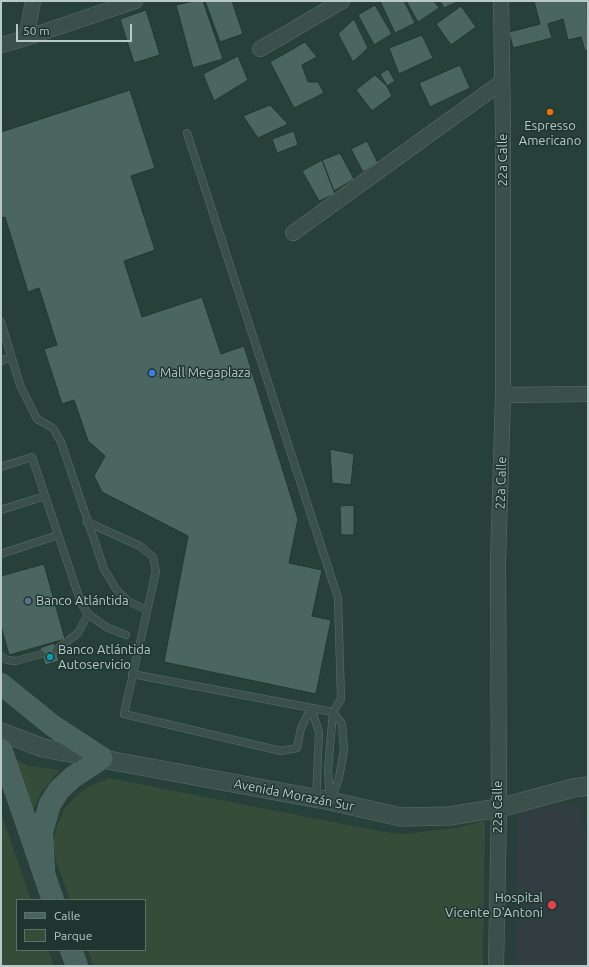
<!DOCTYPE html>
<html>
<head>
<meta charset="utf-8">
<style>
  body { margin:0 }
  #map { position:relative; width:589px; height:967px; overflow:hidden; background:#27403a; font-family:Ubuntu,sans-serif }
  canvas { display:block }
  .frame { position:absolute; inset:0; border:2px solid #b7cac7; pointer-events:none }
  .legend { position:absolute; left:16px; top:899px; width:130px; height:52px; box-sizing:border-box; background:#1f3530; border:1px solid #5c716c; margin:0; padding:5px 7px; list-style:none; font-size:12px; color:#b7cac7 }
  .legend li { display:flex; align-items:center; gap:8px; height:20px }
  .legend b { width:20px; border:1px solid #5c716c }
  .scale { position:absolute; left:16px; top:24px; width:116px; height:18px; box-sizing:border-box; border:2px solid #b7cac7; border-top:0; padding-left:5px; font-size:12px; line-height:14px; white-space:nowrap; color:#b7cac7; -webkit-text-stroke:3px #1f3530; paint-order:stroke }
</style>
</head>
<body>
<div id="map">
<canvas width="589" height="967"></canvas>
<div class="frame"></div>
<ul class="legend">
<li><b style="height:5px;background:#49635e"></b>Calle</li>
<li><b style="height:11px;background:#354c38"></b>Parque</li>
</ul>
<div class="scale">50 m</div>
</div>
<script>
const context = document.querySelector('canvas').getContext('2d');
context.lineJoin = 'round';
function fill(path, color) {
  context.fillStyle = color;
  context.fill(path, 'evenodd');
}
function toPath(rows) {
  const path = new Path2D();
  for (const r of rows) {
    path.moveTo(r[0], r[1]);
    for (let i = 2; i < r.length; i += 2) path.lineTo(r[i], r[i + 1]);
  }
  return path;
}
function strokePath(path, color, width, dash) {
  context.strokeStyle = color;
  context.lineWidth = width;
  context.lineCap = dash ? 'butt' : 'round';
  context.setLineDash(dash || []);
  context.stroke(path);
}
function label(font, color, halo, rows, align = 'center') {
  context.font = font + ' Ubuntu,sans-serif';
  context.lineWidth = 3;
  context.setLineDash([]);
  context.textBaseline = 'middle';
  context.strokeStyle = halo;
  context.fillStyle = color;
  for (const [text, x, y, turn = 0] of rows) {
    context.save();
    context.translate(x, y);
    context.rotate((+turn || 0) * Math.PI / 180);
    context.textAlign = isNaN(turn) ? turn : align;
    if (halo) context.strokeText(text, 0, 0);
    context.fillText(text, 0, 0);
    context.restore();
  }
}
const medical = toPath([
  [580,802,588,844,588,966,516,966,517,811]
]);
const green = toPath([
  [14,758,29,766,60,770,42,791,33,809],
  [109,778,384,832,405,834,455,828,485,821,483,966,93,966,88,950,145,950,145,900,70,900,56,861,53,843,57,825,65,808,75,797,90,786],
  [1,813,31,900,17,900,17,950,48,950,54,966,1,966]
]);
const building = toPath([
  [194,1,203,1,223,59,193,68,176,5,194,1],
  [205,1,232,1,243,34,220,42,205,1],
  [380,1,404,1,415,23,395,33,380,1],
  [406,1,434,1,439,8,418,22,406,1],
  [440,1,459,1,444,8,440,1],
  [534,1,587,1,588,50,585,51,581,37,568,40,563,19,548,24,552,38,513,48,509,32,540,24,534,1],
  [375,5,392,34,374,45,358,15,375,5],
  [461,6,476,27,451,45,436,24,461,6],
  [146,10,160,55,134,63,120,19,146,10],
  [354,19,368,48,353,62,338,34,354,19],
  [422,35,433,58,399,74,389,48,422,35],
  [305,42,317,57,302,65,308,82,318,82,324,93,294,108,270,62,305,42],
  [238,56,248,80,214,101,203,74,238,56],
  [460,65,470,88,430,107,419,83,460,65],
  [388,69,395,81,387,86,380,74,388,69],
  [375,75,387,86,392,96,372,111,356,90,375,75],
  [130,90,155,168,131,176,155,250,124,261,142,317,202,297,221,354,244,346,298,519,289,563,322,570,312,616,331,620,316,694,164,662,188,536,102,492,94,476,105,456,88,441,74,400,62,404,44,349,57,345,39,288,28,292,5,217,1,218,1,132,130,90],
  [270,105,288,124,258,138,243,116,270,105],
  [294,131,298,145,277,153,272,139,294,131],
  [367,141,378,163,363,172,351,149,367,141],
  [340,153,354,179,334,191,322,160,340,153],
  [322,160,335,194,319,201,302,171,322,160],
  [330,449,354,454,351,485,332,483,330,449],
  [354,505,354,535,341,535,340,506,354,505],
  [44,564,65,639,9,655,1,626,1,576,44,564],
  [54,643,59,661,45,665,40,648,54,643]
]);
const service = toPath([
  [187,133,338,598,341,699,333,712,328,769,330,801],
  [1,322,20,385,37,419,53,428,61,442,104,569,116,589,128,601,147,610],
  [1,361,11,357],
  [1,467,32,457,81,603,88,614,106,627,126,635],
  [1,510,45,496],
  [87,522,140,546,153,557,156,571,124,714,281,751,297,748,301,728,311,708,319,732,316,799],
  [1,554,58,535],
  [56,650,78,633,88,614],
  [1,656,7,660,16,661,42,654],
  [132,674,333,712,342,724,344,750,339,778,331,799]
]);
const minor = toPath([
  [26,38,33,1],
  [1,45,26,38,135,1],
  [260,49,342,1],
  [293,233,502,82],
  [503,395,588,394],
  [496,966,499,808,498,561,503,395,503,128,501,1]
]);
const tertiary = toPath([
  [1,732,43,748,330,801,401,817,449,816,499,808,573,788,588,786]
]);
const secondary = toPath([
  [1,684,53,726,102,758,73,777,59,790,50,804,42,831,44,874],
  [1,749,53,900],
  [71,950,77,966]
]);
const markers = [
  [550,112,4,"#e8710a"],
  [152,373,4,"#3f7fe0"],
  [28,601,4,"#5c6f8a"],
  [50,657,4,"#0f9aa8"],
  [552,905,5,"#e0444e"]
];
const poiNames = [
  ["Espresso",550,126,"center"],
  ["Americano",550,141,"center"],
  ["Mall Megaplaza",160,373],
  ["Banco Atlántida",36,601],
  ["Banco Atlántida",58,650],
  ["Autoservicio",58,665],
  ["Hospital",543,898,"right"],
  ["Vicente D'Antoni",543,913,"right"]
];
const streetNames = [
  ["22a Calle",503,160,-90],
  ["22a Calle",501,483,-88],
  ["Avenida Morazán Sur",294,795,11],
  ["22a Calle",498,807,-90]
];
fill(medical, '#323d41');
fill(green, '#354c38');
fill(building, '#4b6661');
strokePath(building, '#213732', 1);
strokePath(service, '#5b706c', 8);
strokePath(minor, '#5b706c', 16);
strokePath(tertiary, '#5b706c', 19);
strokePath(secondary, '#5b706c', 22);
strokePath(service, '#3b504b', 7);
strokePath(minor, '#3b504b', 15);
strokePath(tertiary, '#3b504b', 18);
strokePath(secondary, '#49635e', 21);
for (const [x, y, r, color] of markers) {
  const dot = new Path2D();
  dot.arc(x, y, r, 0, 2 * Math.PI);
  context.fillStyle = color;
  context.fill(dot);
  strokePath(dot, '#1f3530', 1.5);
}
label('13px', '#b7cac7', '#1f3530', poiNames, 'left');
label('13px', '#b7cac7', '#1f3530', streetNames);
</script>
</body>
</html>
